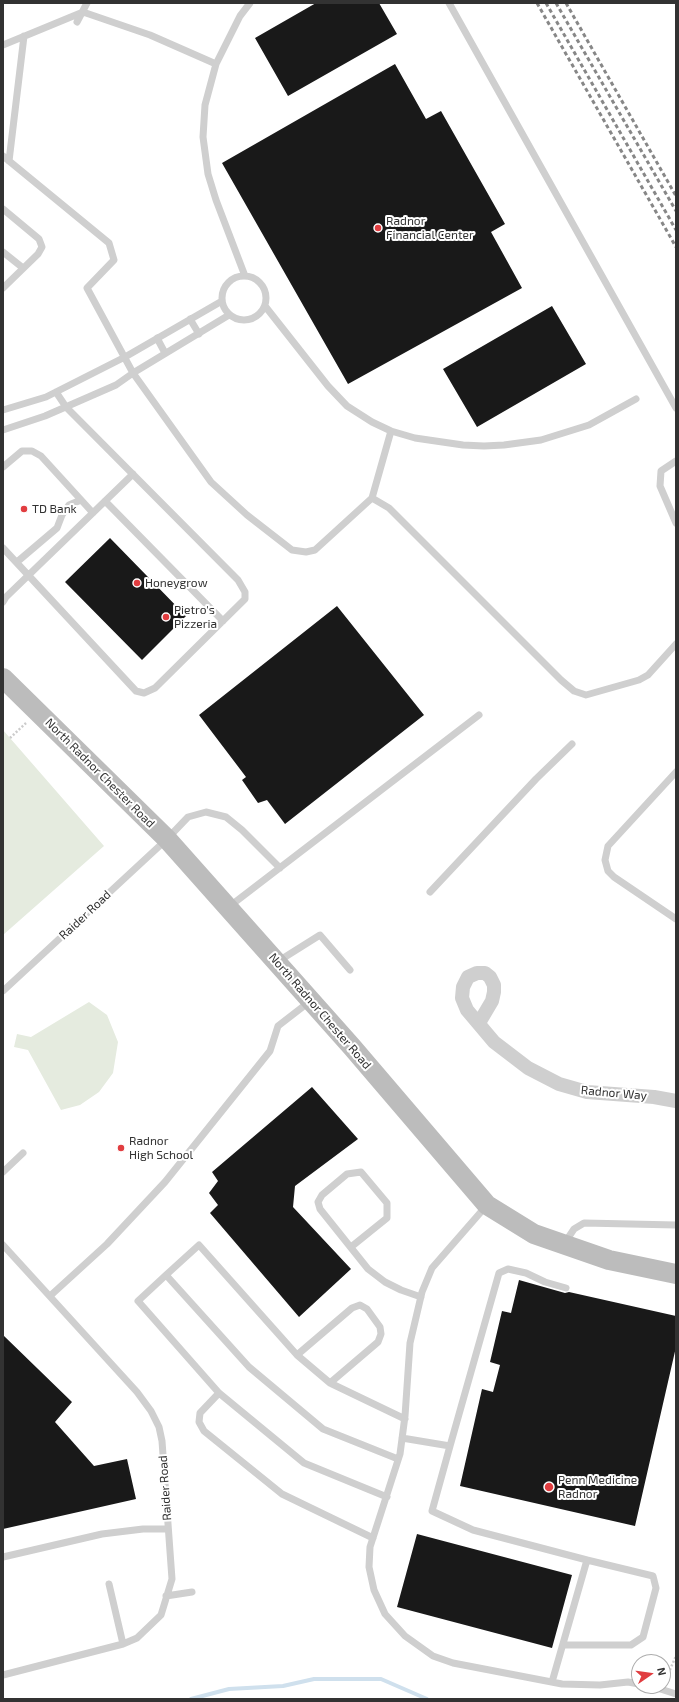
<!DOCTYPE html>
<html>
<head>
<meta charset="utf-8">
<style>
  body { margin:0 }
  #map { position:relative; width:679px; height:1702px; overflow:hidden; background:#fff; font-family:"Exo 2",sans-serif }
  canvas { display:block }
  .frame { position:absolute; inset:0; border:4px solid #323232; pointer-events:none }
  .north { position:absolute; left:631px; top:1654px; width:40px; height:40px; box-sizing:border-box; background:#fff; border:1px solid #adadad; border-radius:50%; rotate:77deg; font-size:11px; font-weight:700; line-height:16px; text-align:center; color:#323232 }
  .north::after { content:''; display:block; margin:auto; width:14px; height:18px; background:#e13d40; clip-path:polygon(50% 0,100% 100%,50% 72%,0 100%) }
</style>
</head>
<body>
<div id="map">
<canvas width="679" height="1702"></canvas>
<div class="frame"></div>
<div class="north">N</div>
</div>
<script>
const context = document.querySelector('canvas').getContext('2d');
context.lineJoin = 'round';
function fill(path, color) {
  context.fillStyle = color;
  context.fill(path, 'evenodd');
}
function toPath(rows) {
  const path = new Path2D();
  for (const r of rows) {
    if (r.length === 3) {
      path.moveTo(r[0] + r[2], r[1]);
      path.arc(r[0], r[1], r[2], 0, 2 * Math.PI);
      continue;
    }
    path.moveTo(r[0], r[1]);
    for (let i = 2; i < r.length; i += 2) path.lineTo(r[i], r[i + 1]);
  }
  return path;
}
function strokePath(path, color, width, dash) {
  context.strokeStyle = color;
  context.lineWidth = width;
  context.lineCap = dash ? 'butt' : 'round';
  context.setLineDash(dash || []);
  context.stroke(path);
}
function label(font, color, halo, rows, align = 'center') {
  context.font = font + ' "Exo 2",sans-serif';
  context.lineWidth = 4;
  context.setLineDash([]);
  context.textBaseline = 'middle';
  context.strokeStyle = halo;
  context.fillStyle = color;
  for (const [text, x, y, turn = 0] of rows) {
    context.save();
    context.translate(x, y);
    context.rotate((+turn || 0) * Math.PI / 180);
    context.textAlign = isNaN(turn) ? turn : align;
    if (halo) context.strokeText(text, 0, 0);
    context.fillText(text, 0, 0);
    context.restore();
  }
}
const green = toPath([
  [3,730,104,846,3,935],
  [89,1002,107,1015,118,1042,113,1073,99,1092,80,1105,61,1110,28,1050,14,1047,17,1034,31,1037]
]);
const stream = toPath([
  [191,1699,229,1689,283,1686,314,1679,381,1679,427,1699]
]);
const building = toPath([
  [316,3,379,3,397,34,288,96,255,38],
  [395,64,426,119,441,111,505,224,491,232,522,288,348,384,222,163],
  [552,306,586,364,477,427,443,369],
  [110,538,186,616,142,660,65,582],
  [337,606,424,715,285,824,267,800,258,803,242,780,246,777,199,715],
  [312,1087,358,1139,295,1186,293,1207,351,1269,299,1317,210,1213,218,1205,209,1193,218,1181,212,1172],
  [519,1280,565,1293,569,1292,676,1316,676,1347,635,1526,460,1486,482,1389,493,1392,500,1365,490,1362,502,1311,511,1313],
  [3,1335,72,1402,55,1422,94,1466,127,1459,136,1499,3,1529],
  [417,1534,572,1575,552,1648,397,1607]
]);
const path = toPath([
  [10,738,26,723],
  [665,1681,676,1656]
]);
const lane = toPath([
  [449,3,676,408],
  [77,22,87,3],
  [3,45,83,12,150,35,216,64],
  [3,156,109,243,114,260,87,288,133,373,211,482,247,515,292,550,306,552,315,550,372,498],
  [9,161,24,36],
  [3,209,39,239,42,247,38,254,3,288],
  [3,252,23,268],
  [244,298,22],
  [245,276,216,200,208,174,203,137,205,105,216,64,240,16,250,3],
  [265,306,328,386,347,406,372,422,391,431,415,438,463,445,484,446,504,445,541,440,589,425,636,399],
  [190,319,199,334],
  [157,338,165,353],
  [3,410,46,397,125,357,222,301],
  [3,430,45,416,116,385,133,373,229,315],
  [391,431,372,498,389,508,561,680,574,691,586,695,639,680,648,675,676,644],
  [676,461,661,471,660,486,676,523],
  [3,467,22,451,32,451,41,456,93,513],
  [105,501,223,621],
  [3,548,136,691,144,693,155,688,245,599,245,592,238,580,66,407,56,392],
  [17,562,57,528,62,515,69,505,81,500],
  [3,602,6,597,133,474],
  [676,772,608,846,605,860,608,871,614,877,676,919],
  [430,892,536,779,572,744],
  [230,906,479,715],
  [277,962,320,935,350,970],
  [3,991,167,839,188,817,206,812,226,817,242,830,280,868],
  [3,1172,23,1153],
  [487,1205,432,1268,422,1292,410,1343,405,1416,400,1454,370,1547,369,1567,374,1590,385,1614,405,1636,433,1656,453,1663,562,1684,600,1685,628,1682,639,1684],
  [564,1244,574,1229,584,1223,676,1225],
  [3,1245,137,1392,151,1411,159,1427,162,1441,172,1579,161,1615,137,1638,123,1644,3,1675],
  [351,1247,387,1218,387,1203,361,1172,347,1174,322,1195,318,1202,320,1209,368,1269,385,1282,401,1290,421,1297],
  [166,1275,138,1301,219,1393,304,1463,387,1497],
  [50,1296,107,1244,165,1182,270,1051,278,1026,309,1002],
  [297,1355,352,1308,360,1305,367,1309,380,1327,381,1334,378,1342,330,1383,405,1419],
  [330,1383,297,1355,199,1245,166,1275,249,1367,323,1429,398,1459],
  [219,1393,200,1413,199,1422,204,1431,282,1494,373,1538],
  [402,1438,450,1446,432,1511,473,1530,587,1560,552,1682],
  [450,1446,499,1273,508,1269,526,1273,545,1282,566,1288],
  [3,1557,102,1534,143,1529,168,1529],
  [109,1584,123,1644],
  [166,1596,192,1592],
  [563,1645,631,1645,643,1637,656,1588,653,1576,587,1560],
  [651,1686,676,1694]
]);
const street = toPath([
  [479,1023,492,1001,494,992,494,985,490,977,485,973,477,973,468,977,463,987,462,998,467,1010,494,1042,528,1068,559,1084,587,1092,654,1097,676,1101]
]);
const secondary = toPath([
  [3,678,167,839,352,1047,487,1205,534,1234,609,1260,676,1274]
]);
const rail = toPath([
  [537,3,676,247],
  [546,3,676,230],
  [556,3,676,211],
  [566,3,676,196]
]);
const markers = [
  [378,228,4,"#e13d40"],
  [24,509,4,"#e13d40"],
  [137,583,4,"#e13d40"],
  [166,617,4,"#e13d40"],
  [121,1148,4,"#e13d40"],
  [549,1487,5,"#e13d40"]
];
const poiNames = [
  ["Radnor",386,221],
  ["Financial Center",386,235],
  ["TD Bank",32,509],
  ["Honeygrow",145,583],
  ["Pietro's",174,610],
  ["Pizzeria",174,624],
  ["Radnor",129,1141],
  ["High School",129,1155],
  ["Penn Medicine",558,1480],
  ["Radnor",558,1494]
];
const streetNames = [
  ["North Radnor Chester Road",100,773,45],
  ["Raider Road",85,915,-43],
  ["North Radnor Chester Road",320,1011,49],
  ["Radnor Way",614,1093,5],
  ["Raider Road",165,1488,-94]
];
fill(green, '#e5ebdf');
strokePath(stream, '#cfe0ed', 4);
fill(building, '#191919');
strokePath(path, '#ccc', 2.5, [2, 2]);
strokePath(lane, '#cfcfcf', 7);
strokePath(street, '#cfcfcf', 14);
strokePath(secondary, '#bcbcbc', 20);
strokePath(rail, '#878787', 3, [4, 3]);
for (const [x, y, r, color] of markers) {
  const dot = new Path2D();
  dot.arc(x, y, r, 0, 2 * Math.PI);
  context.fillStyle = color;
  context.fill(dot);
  strokePath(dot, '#fff', 1.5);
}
label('12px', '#323232', '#fff', poiNames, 'left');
label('12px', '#323232', '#fff', streetNames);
</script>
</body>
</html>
